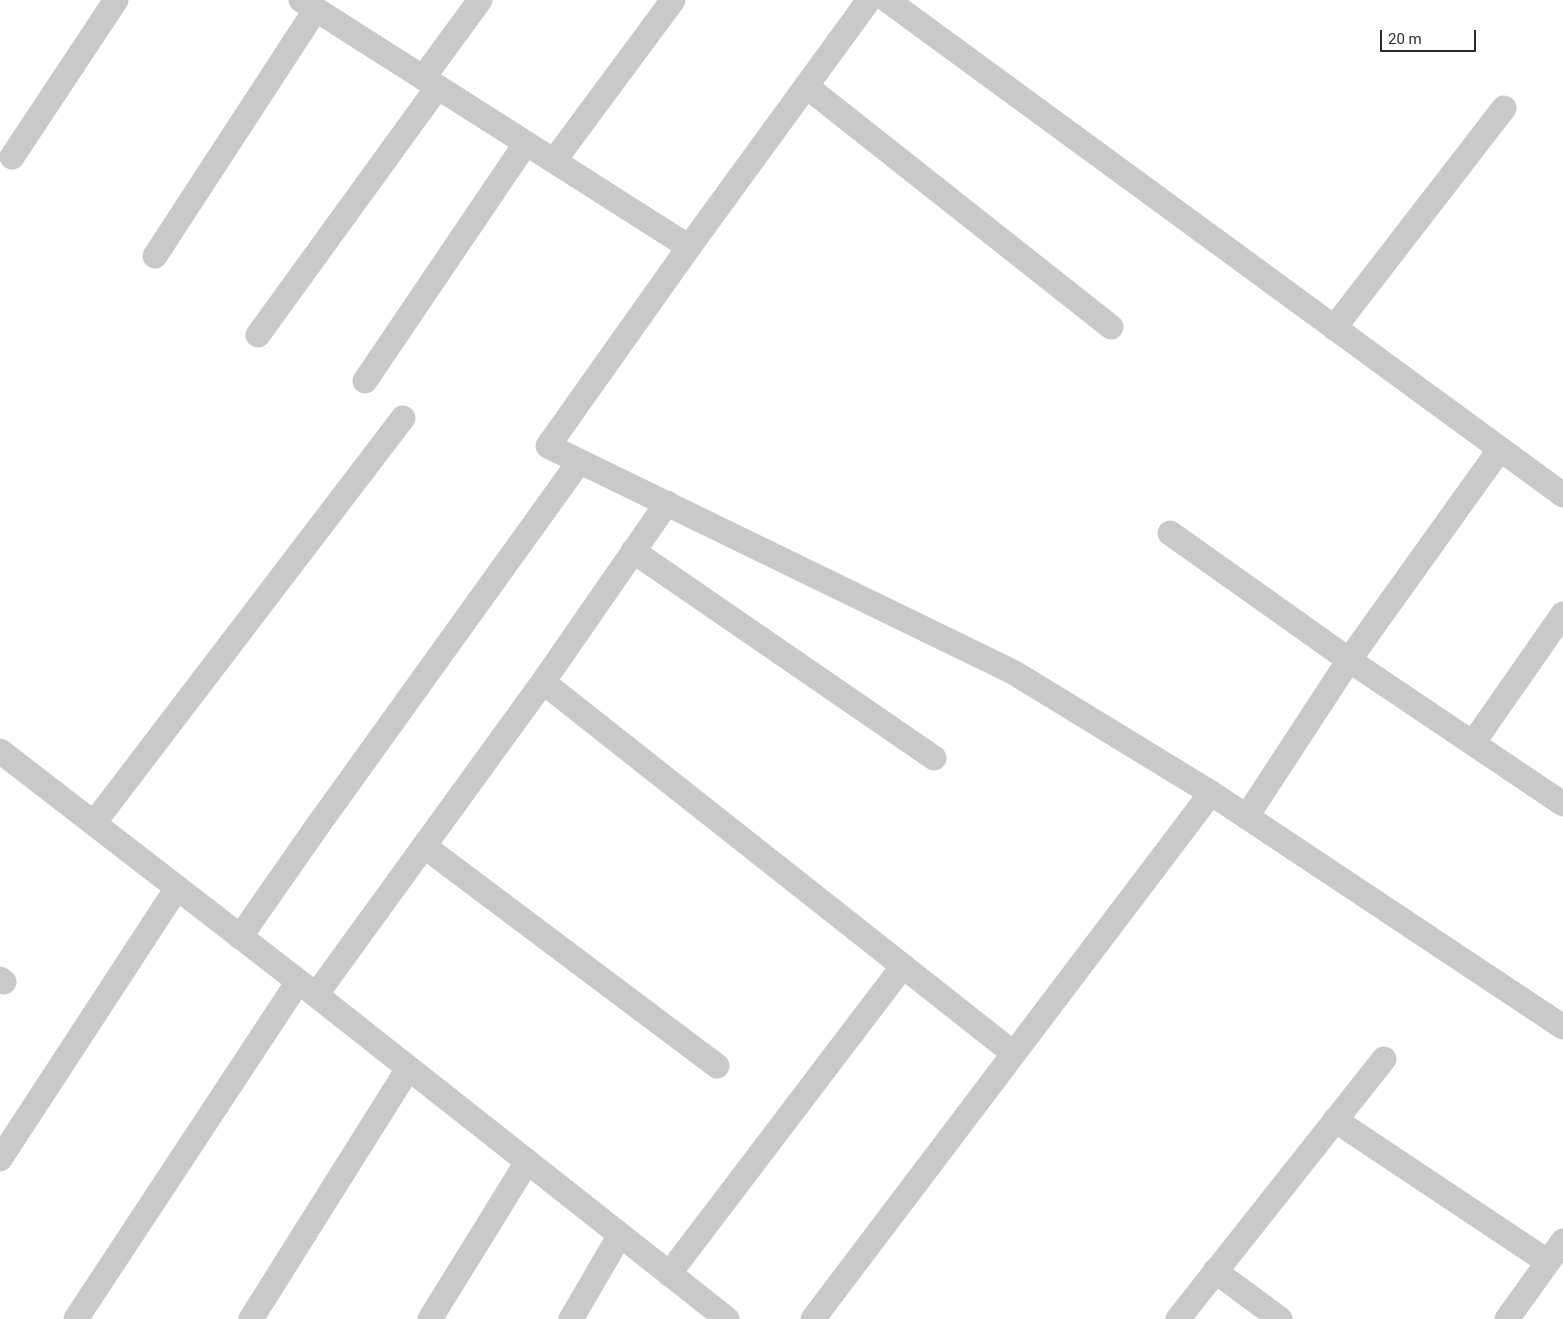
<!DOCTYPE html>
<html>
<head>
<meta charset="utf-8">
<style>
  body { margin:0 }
  #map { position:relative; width:1563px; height:1319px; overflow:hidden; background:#fff; font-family:Roboto,sans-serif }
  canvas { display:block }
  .scale { position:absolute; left:1380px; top:30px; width:96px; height:22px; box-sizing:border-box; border:2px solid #2c2c2c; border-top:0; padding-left:6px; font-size:15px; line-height:18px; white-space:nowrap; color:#2c2c2c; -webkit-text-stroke:4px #fff; paint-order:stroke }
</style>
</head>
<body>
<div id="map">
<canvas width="1563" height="1319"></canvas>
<div class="scale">20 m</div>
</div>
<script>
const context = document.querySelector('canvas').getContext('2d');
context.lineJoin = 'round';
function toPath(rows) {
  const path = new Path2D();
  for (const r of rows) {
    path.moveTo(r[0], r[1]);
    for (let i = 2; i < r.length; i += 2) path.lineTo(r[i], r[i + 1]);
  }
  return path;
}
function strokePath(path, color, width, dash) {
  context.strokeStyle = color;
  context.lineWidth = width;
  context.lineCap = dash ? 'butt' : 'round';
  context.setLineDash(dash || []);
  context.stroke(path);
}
const minor = toPath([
  [301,0,689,247],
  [869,0,689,247,548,446,1013,672,1211,793,1563,1027],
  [887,0,1563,495],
  [423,78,480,0],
  [806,86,1111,327],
  [12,157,116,0],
  [554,161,673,0],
  [155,256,316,9],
  [1334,328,1504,108],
  [258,335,437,88],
  [365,381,526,143],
  [1170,533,1349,660,1563,804],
  [633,551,934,758],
  [543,682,1013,1053],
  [1473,743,1563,614],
  [0,751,316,995,727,1319],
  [1247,816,1349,660,1500,449],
  [94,823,403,418],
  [424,846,717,1066],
  [240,937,316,828,579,462],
  [0,979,4,982],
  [316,995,543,682,667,503],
  [1335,1120,1548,1262],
  [0,1159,177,888],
  [1215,1271,1280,1319],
  [669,1274,903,966],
  [76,1319,298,982],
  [251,1319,408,1069],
  [430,1319,527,1162],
  [571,1319,620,1235],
  [813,1319,1211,793],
  [1178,1319,1384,1059],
  [1507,1319,1563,1241]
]);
strokePath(minor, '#c9c9c9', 25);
</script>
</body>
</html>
